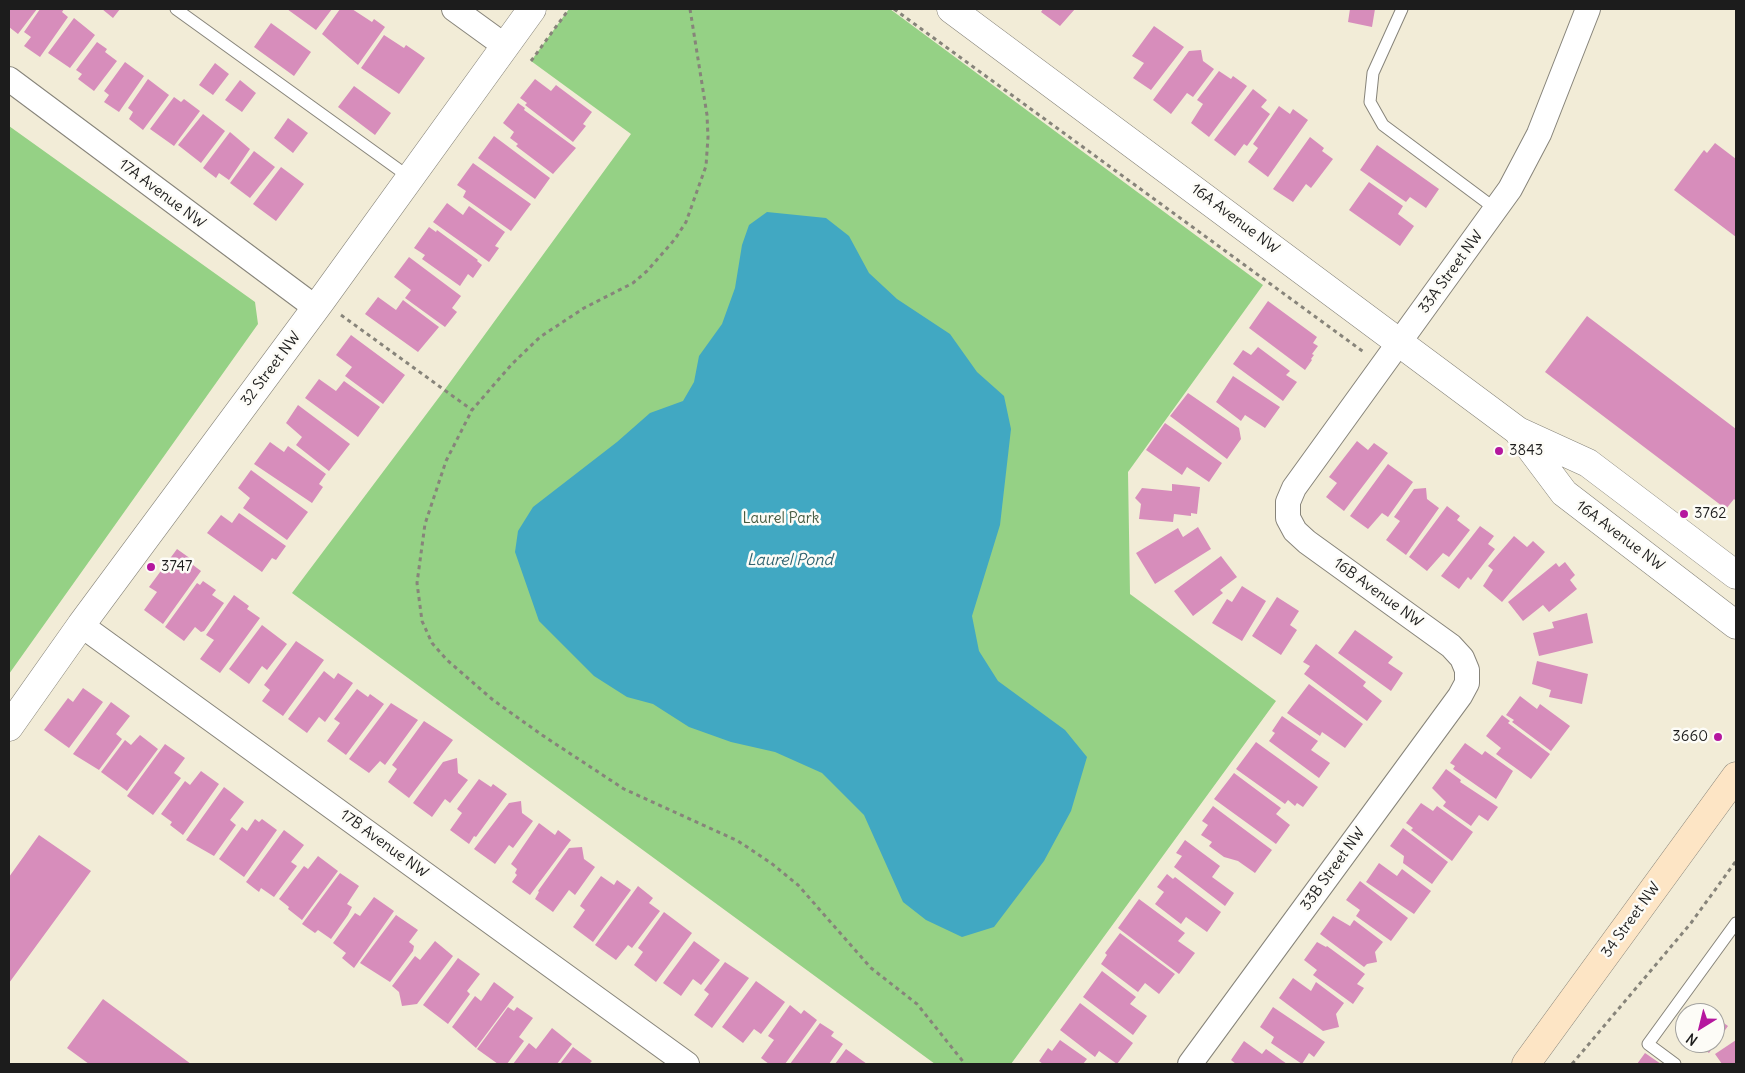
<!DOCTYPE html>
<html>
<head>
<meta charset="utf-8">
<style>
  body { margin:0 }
  #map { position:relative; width:1745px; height:1073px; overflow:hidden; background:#f2ecd7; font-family:Delius,sans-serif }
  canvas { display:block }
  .frame { position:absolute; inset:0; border:10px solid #1c1c1c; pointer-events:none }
  .north { position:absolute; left:1675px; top:1003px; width:50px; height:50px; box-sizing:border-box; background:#fdfcf7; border:1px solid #a3a29f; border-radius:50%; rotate:216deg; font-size:14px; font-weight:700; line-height:20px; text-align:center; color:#1c1c1c }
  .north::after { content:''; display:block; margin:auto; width:18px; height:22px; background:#b5179e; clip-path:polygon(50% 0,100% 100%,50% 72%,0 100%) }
</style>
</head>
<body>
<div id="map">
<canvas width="1745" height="1073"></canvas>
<div class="frame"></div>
<div class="north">N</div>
</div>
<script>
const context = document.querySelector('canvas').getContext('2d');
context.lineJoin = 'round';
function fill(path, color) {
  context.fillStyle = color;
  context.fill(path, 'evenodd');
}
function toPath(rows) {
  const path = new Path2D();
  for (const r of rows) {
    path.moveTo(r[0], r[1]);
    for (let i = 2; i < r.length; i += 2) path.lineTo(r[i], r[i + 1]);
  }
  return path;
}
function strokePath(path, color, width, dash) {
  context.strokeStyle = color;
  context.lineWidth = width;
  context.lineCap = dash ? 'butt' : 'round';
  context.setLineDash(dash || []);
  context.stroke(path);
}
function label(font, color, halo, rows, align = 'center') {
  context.font = font + ' Delius,sans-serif';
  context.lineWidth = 5;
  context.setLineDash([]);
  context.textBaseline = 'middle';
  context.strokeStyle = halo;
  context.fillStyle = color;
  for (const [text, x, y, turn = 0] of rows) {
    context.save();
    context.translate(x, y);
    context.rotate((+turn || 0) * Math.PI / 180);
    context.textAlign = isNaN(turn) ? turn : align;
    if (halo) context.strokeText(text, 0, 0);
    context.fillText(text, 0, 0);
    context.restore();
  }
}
const green = toPath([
  [569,9,890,9,1263,285,1128,472,1130,594,1276,701,1011,1064,935,1064,292,593,440,396,631,134,531,61],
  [9,126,255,302,258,324,9,674]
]);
const water = toPath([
  [767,212,826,218,849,236,869,273,897,299,950,334,977,372,1004,396,1011,429,1000,525,972,616,979,651,998,681,1065,730,1087,757,1071,811,1044,861,994,927,962,937,926,920,903,902,864,815,822,773,775,752,731,742,689,727,653,704,627,697,594,676,539,621,515,552,518,531,533,507,617,442,650,413,683,401,694,382,699,356,722,324,735,288,742,245,749,225]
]);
const building = toPath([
  [9,9,37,9,18,34,9,27],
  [40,9,64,9,62,12,68,17,40,57,24,46,31,37,24,32],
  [102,9,120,9,113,18],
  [287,9,332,9,316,30],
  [340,9,352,9,372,22,374,19,385,27,358,65,322,34],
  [1043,9,1075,9,1060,26,1041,12],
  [1350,9,1375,9,1372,27,1348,22],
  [74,18,95,35,70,68,48,53],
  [271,23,311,52,294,76,254,47],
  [1154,26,1184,47,1151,90,1133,78,1144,63,1132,56],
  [384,35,404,48,406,45,425,58,399,94,361,68],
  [97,42,107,49,105,52,117,61,94,91,78,79,82,74,76,70],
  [1201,50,1203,61,1214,69,1193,97,1187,93,1171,114,1153,100,1189,51],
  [125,62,144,76,119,112,104,102,109,95,104,91],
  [215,63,229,74,213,95,199,85],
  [1219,71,1231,79,1233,76,1247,86,1209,137,1191,123,1203,104,1197,100],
  [148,79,169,95,143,130,129,119,133,112,128,108],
  [535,79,551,91,556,85,592,112,583,124,586,126,573,142,525,105,527,103,520,98],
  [240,80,256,93,242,112,225,100],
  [354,86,391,113,375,135,338,107],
  [1253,89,1267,100,1261,107,1270,114,1247,146,1244,144,1235,156,1214,140],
  [174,97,181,102,184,99,200,111,174,146,150,129],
  [518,103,525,108,524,110,576,148,553,174,516,146,518,144,510,138,514,132,503,123],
  [1279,106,1290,114,1293,109,1308,120,1268,177,1248,162,1258,148,1253,144],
  [203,114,225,131,201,163,178,145],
  [288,118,308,133,293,153,274,138],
  [230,132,250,149,229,180,219,173,216,178,203,168],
  [494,136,550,178,535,199,478,158],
  [1310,137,1324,148,1322,151,1333,159,1311,188,1306,184,1293,202,1273,189],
  [1715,143,1736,159,1736,237,1674,190,1704,150,1707,153],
  [1377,145,1439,189,1426,208,1410,197,1406,202,1360,170],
  [254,151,275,167,250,198,230,183],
  [473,163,531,204,511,231,463,197,466,191,457,185],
  [281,167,304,184,276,221,253,204],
  [1369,182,1403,206,1398,214,1414,226,1400,246,1349,210],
  [447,203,463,215,469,206,505,232,495,246,499,248,489,262,433,222],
  [429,227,436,232,437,230,478,260,477,261,482,265,473,278,468,274,460,286,422,259,425,255,414,248],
  [409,257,461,296,452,308,457,312,445,327,405,298,411,290,394,277],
  [378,297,396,310,403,300,439,327,418,352,365,314],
  [1268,301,1317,337,1313,343,1318,346,1312,354,1314,355,1311,359,1312,360,1305,370,1249,328],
  [1587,316,1736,429,1736,501,1734,499,1726,509,1545,372],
  [351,335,405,375,383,404,345,376,352,367,336,355],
  [1258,347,1290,371,1286,375,1297,382,1283,401,1233,364,1243,350,1251,355],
  [1233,376,1280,407,1265,428,1245,415,1241,421,1216,402],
  [319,379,336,391,344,381,380,407,358,437,305,398],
  [1188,393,1239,428,1241,439,1227,459,1170,416],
  [298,405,350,444,329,471,296,445,302,437,286,423],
  [1165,423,1222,463,1209,482,1187,467,1182,475,1146,450],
  [1357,441,1368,450,1374,443,1388,453,1344,511,1326,497,1337,483,1329,477],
  [270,442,284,452,288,446,326,474,319,484,323,487,312,503,254,464],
  [1388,464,1413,482,1388,517,1382,513,1368,529,1350,516],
  [251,470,308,512,287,540,243,508,250,498,238,488],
  [1172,484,1200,487,1197,514,1191,513,1191,516,1174,514,1173,522,1139,519,1141,504,1135,498,1142,488,1172,491],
  [1426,488,1427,499,1439,508,1406,555,1386,540,1400,521,1394,517,1414,489],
  [1447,506,1460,516,1457,520,1470,530,1449,557,1443,553,1427,571,1409,557],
  [239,513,286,546,276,560,272,558,262,572,207,533,221,515,232,523],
  [1480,526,1494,536,1488,544,1495,549,1471,580,1468,577,1459,589,1441,576],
  [1198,527,1211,549,1155,584,1136,553,1178,528,1183,537],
  [1514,536,1527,547,1533,541,1545,552,1502,602,1483,586,1493,570,1488,566],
  [177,549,191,559,189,562,201,571,163,624,144,610,157,592,149,587],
  [1221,556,1237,577,1220,590,1223,593,1193,616,1174,591],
  [1565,562,1575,575,1570,580,1577,589,1549,612,1543,605,1523,621,1508,602,1556,563,1559,567],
  [203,581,216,590,212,595,224,603,204,631,201,632,195,627,184,641,165,627,197,583,200,585],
  [1242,586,1266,601,1242,641,1212,623,1227,599,1232,602],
  [234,595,249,606,247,609,260,618,220,673,200,659,214,640,206,635],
  [1277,597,1299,611,1290,625,1297,630,1281,655,1252,636],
  [1587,613,1593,643,1539,656,1533,633,1554,628,1552,622],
  [262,625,287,644,267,670,262,666,249,684,229,669],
  [1355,630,1393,657,1388,663,1403,673,1391,691,1338,653],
  [296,641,324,660,283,716,262,701,270,690,264,685],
  [1316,644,1366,682,1363,686,1382,701,1367,721,1304,674,1310,666,1303,662],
  [1537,661,1588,674,1582,704,1549,697,1551,690,1532,684],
  [324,671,334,679,338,673,353,683,325,722,319,717,307,733,288,719],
  [1309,684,1363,724,1345,748,1322,732,1320,736,1287,713],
  [83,688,103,702,69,748,44,730,68,698,73,702],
  [357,689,368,697,370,694,384,704,346,755,327,741,340,723,334,719],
  [1520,696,1537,709,1540,704,1570,726,1551,751,1512,722,1514,720,1506,715],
  [111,702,130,716,116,734,122,739,99,770,73,754],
  [391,703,418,720,385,765,380,761,369,773,349,759],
  [1502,715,1510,721,1508,723,1550,754,1531,779,1496,754,1501,748,1486,736],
  [1282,716,1318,741,1311,750,1330,763,1319,778,1269,741,1275,733,1272,731],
  [424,721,453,740,409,798,388,782,397,769,392,765],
  [140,735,158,749,127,791,101,772,125,740,131,745],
  [1256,742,1318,787,1303,807,1297,803,1295,806,1288,800,1285,804,1236,769],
  [1465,743,1482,755,1485,751,1513,771,1496,799,1453,769,1455,766,1450,763],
  [165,744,185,758,174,773,181,778,153,815,127,796],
  [457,758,458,773,468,780,450,803,445,799,432,817,413,803,443,762],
  [1446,769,1461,780,1460,782,1498,807,1488,821,1479,815,1471,826,1443,806,1446,802,1432,788],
  [201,771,219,784,183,835,170,825,172,822,161,814,185,781,190,785],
  [1234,773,1281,808,1276,814,1290,825,1276,844,1214,799],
  [479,779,491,787,493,784,507,794,476,837,474,836,469,844,450,830,462,813,457,809],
  [224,787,244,802,230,820,236,825,214,856,186,840],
  [521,801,522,813,533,821,513,848,509,845,495,864,474,849,509,803],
  [1421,803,1433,811,1437,806,1473,832,1452,861,1411,830,1413,828,1406,823],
  [1213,806,1272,850,1255,873,1238,861,1224,857,1209,846,1212,842,1201,835,1208,825,1202,821],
  [255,819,259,822,262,819,277,830,244,877,219,859,242,827,247,831],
  [539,823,555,835,558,830,571,840,530,895,512,882,517,875,515,873,517,869,511,864],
  [1403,828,1448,862,1432,884,1403,863,1404,856,1390,846],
  [284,830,304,845,291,862,297,866,274,897,261,888,259,892,246,882],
  [39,835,91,871,9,983,9,877],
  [1185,840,1220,866,1212,877,1234,893,1225,906,1174,867,1182,856,1176,853],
  [582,847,584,859,595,867,575,895,569,890,553,912,535,899,539,892,538,891,569,848],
  [318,856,338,871,302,920,288,909,289,907,279,899,304,866,308,869],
  [1379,863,1397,876,1402,869,1431,891,1414,914,1366,882],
  [340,873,359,886,347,904,352,907,348,915,331,939,318,930,315,933,302,924],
  [1167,874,1173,879,1175,877,1221,912,1207,932,1186,917,1181,924,1155,904,1164,892,1157,887],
  [601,876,614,885,617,880,631,890,593,942,573,927,585,910,580,906,583,901],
  [1360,881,1408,918,1391,941,1356,916,1360,910,1346,900],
  [638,886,653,898,649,903,660,911,632,948,628,945,616,960,595,945],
  [374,897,394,911,354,968,342,958,346,953,333,943,355,913,360,916],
  [1139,899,1185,933,1178,941,1195,953,1179,974,1118,928],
  [664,912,692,933,656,982,634,965,643,952,638,948],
  [396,915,418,930,409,942,414,946,413,951,390,982,360,963],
  [1333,916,1350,926,1354,920,1383,942,1375,952,1377,962,1367,964,1364,967,1320,934],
  [1120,933,1175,974,1159,994,1145,983,1138,992,1101,964,1107,955,1105,953],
  [435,941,453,956,417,1004,402,1006,399,992,392,986,415,956,420,960],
  [694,941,720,960,701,985,693,979,681,996,663,983],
  [1317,942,1326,947,1327,946,1365,974,1357,984,1364,988,1353,1004,1313,975,1317,970,1304,960],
  [458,958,480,974,467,991,470,994,448,1024,423,1005],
  [725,962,749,978,712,1028,694,1015,709,994,704,990],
  [1102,971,1136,997,1130,1004,1147,1016,1133,1035,1083,997],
  [1293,978,1311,991,1316,982,1344,1003,1336,1014,1339,1027,1323,1031,1279,998],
  [756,981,785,1002,761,1034,754,1029,743,1043,722,1027],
  [494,982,514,997,476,1048,452,1027,475,996,481,1001],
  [103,999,191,1064,89,1064,67,1048],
  [1080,1003,1133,1043,1117,1064,1099,1051,1095,1057,1060,1030],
  [790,1005,801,1014,804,1010,817,1020,785,1064,769,1064,761,1058,774,1040,768,1036],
  [508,1007,514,1011,517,1007,533,1018,519,1037,524,1041,507,1064,498,1064,477,1049],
  [1273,1007,1325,1042,1314,1057,1309,1053,1302,1064,1271,1043,1274,1037,1260,1027],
  [1715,1017,1728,1026,1709,1053,1695,1043,1715,1043],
  [820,1023,834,1032,831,1036,843,1044,829,1064,790,1064],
  [552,1028,572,1044,557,1064,513,1064,529,1043,536,1049],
  [1060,1040,1087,1059,1083,1064,1043,1064,1039,1061,1048,1048,1052,1051],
  [1736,1040,1736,1064,1722,1064,1715,1054],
  [1244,1041,1262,1054,1266,1049,1287,1064,1236,1064,1231,1060],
  [573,1047,592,1061,589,1064,560,1064],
  [846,1049,867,1064,835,1064],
  [1645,1053,1661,1064,1637,1064]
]);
const path = toPath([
  [690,9,707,115,708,137,706,166,686,222,675,239,647,271,633,283,584,308,540,337,512,364,472,410,446,461,425,524,417,583,422,621,432,643,447,660,493,700,542,735,624,789,738,841,771,863,798,885,871,968,917,1004,965,1064],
  [894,9,1365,353],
  [531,61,569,9],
  [341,315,472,410],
  [1572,1064,1691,923,1736,861]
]);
const service = toPath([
  [176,9,409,177],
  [1402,9,1373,73,1370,102,1383,125,1497,210],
  [1675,1064,1648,1044,1736,923]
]);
const minor = toPath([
  [454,9,505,46],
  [9,79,316,308],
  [81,625,687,1064],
  [1190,1064,1460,696,1467,683,1467,670,1462,658,1451,646,1307,542,1295,531,1288,518,1288,502,1294,488,1510,189,1539,134,1588,9]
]);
const tertiary = toPath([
  [951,9,1518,431,1588,463,1736,575],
  [1519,433,1564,493,1736,625],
  [9,727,81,625,321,301,532,9]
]);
const secondary = toPath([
  [1526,1064,1736,776]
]);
const markers = [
  [1499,451,5,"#b5179e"],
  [1684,514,5,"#b5179e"],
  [151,567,5,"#b5179e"],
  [1718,737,5,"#b5179e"]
];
const streetNames = [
  ["17A Avenue NW",162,194,37],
  ["16A Avenue NW",1235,219,37],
  ["33A Street NW",1451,272,-54],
  ["32 Street NW",271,369,-53],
  ["16A Avenue NW",1620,536,37],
  ["16B Avenue NW",1378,593,36],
  ["17B Avenue NW",384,844,36],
  ["33B Street NW",1333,869,-54],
  ["34 Street NW",1631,920,-54]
];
const poiNames = [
  ["3843",1509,451],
  ["3762",1694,514],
  ["3747",161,567],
  ["3660",1708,737,"right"]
];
const parkNames = [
  ["Laurel Park",781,519]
];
const waterNames = [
  ["Laurel Pond",790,560]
];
fill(green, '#95d185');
fill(water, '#41a8c2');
fill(building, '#d78dbb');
strokePath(service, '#87847a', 13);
strokePath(minor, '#87847a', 26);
strokePath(tertiary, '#87847a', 29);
strokePath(secondary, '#87847a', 29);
strokePath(path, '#87847a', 3, [4, 4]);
strokePath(service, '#fff', 11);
strokePath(minor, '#fff', 24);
strokePath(tertiary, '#fff', 28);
strokePath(secondary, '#fde5c5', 28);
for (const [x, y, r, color] of markers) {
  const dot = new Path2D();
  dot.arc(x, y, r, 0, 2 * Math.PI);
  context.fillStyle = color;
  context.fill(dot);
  strokePath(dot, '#fdfcf7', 2);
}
label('15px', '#1c1c1c', '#fdfcf7', streetNames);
label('15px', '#1c1c1c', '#fdfcf7', poiNames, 'left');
label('15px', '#465b41', '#fdfcf7', parkNames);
label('italic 16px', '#2e626f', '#fdfcf7', waterNames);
</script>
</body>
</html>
